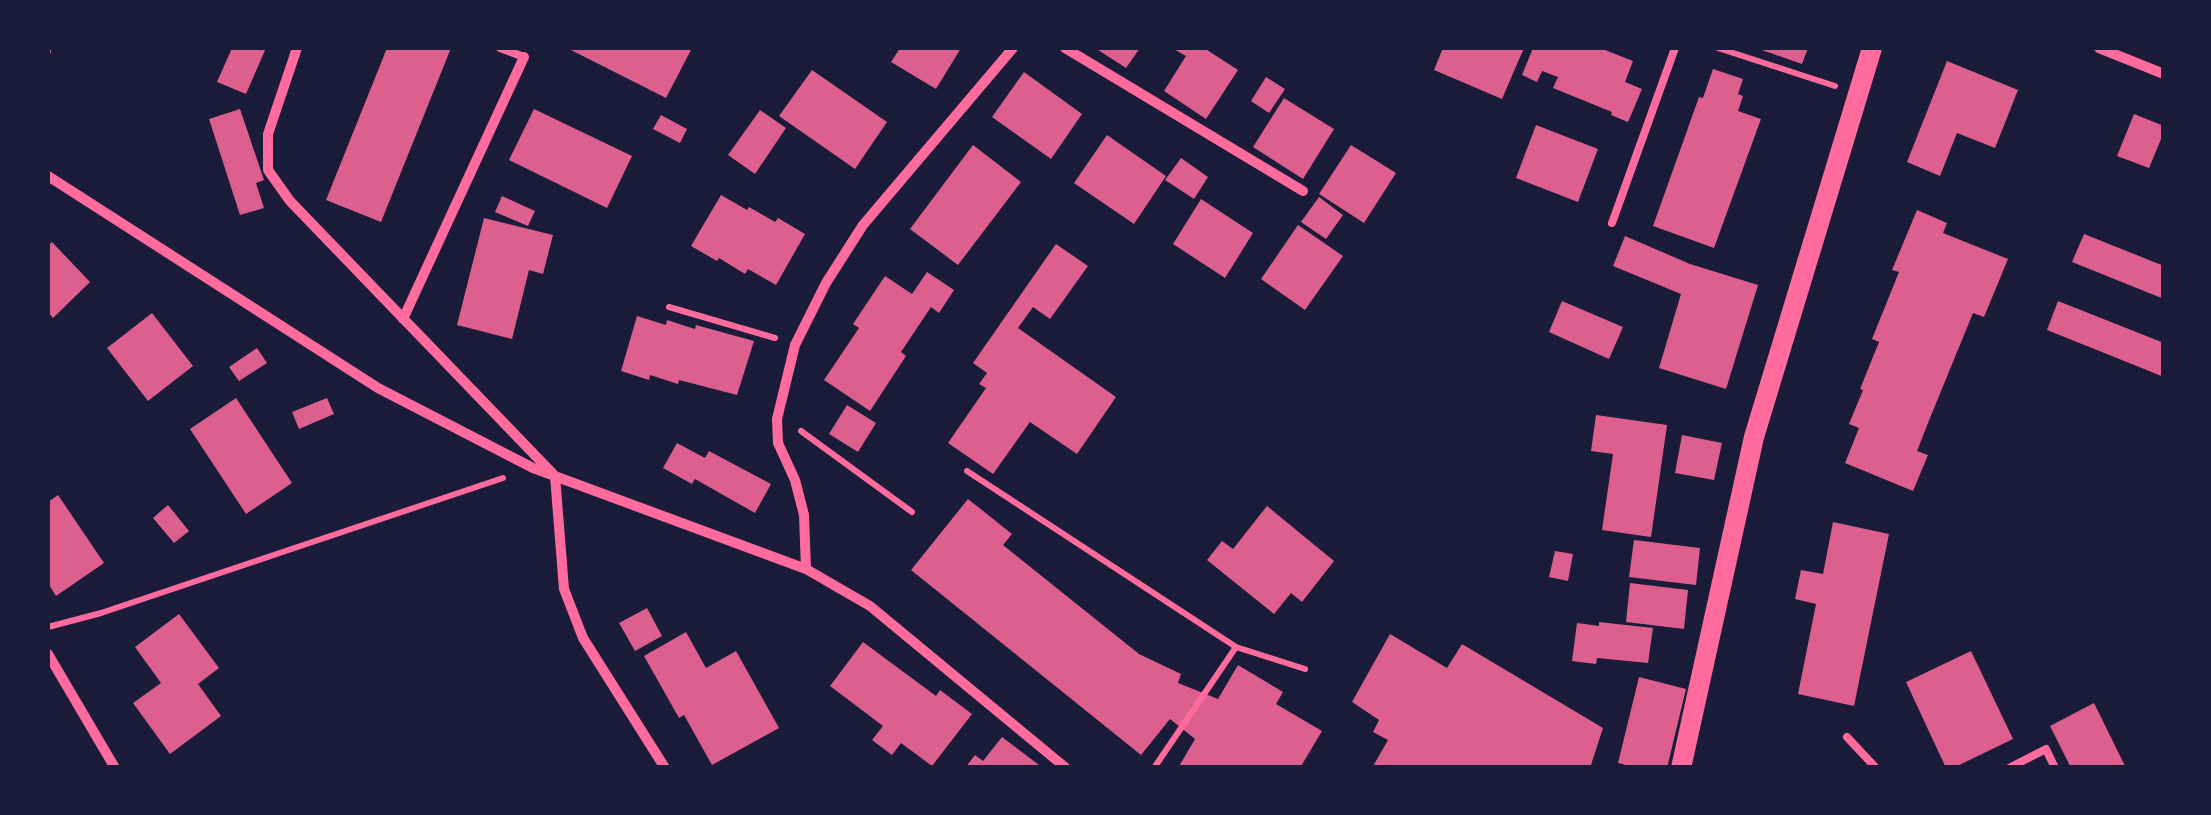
<!DOCTYPE html>
<style>
body{margin:0}
#map{position:relative;width:2211px;height:815px;overflow:hidden;background:#1b1b3a;font-family:"Asap Condensed",sans-serif}
canvas{display:block}
.frame{position:absolute;inset:0;border:50px solid #1b1b3a;pointer-events:none}
</style>
<div id="map">
<canvas width="2211" height="815"></canvas>
<div class="frame"></div>
</div>
<script>
const g = document.querySelector('canvas').getContext('2d');
g.lineJoin = 'round';
function fillPath(path, color) {
  g.fillStyle = color;
  g.fill(path, 'evenodd');
}
function poly(rows) {
  const path = new Path2D();
  for (const r of rows) {
    path.moveTo(r[0], r[1]);
    for (let i = 2; i < r.length; i += 2) path.lineTo(r[i], r[i + 1]);
  }
  return path;
}
function stroke(path, color, width, dash) {
  g.strokeStyle = color;
  g.lineWidth = width;
  g.lineCap = dash ? 'butt' : 'round';
  g.setLineDash(dash || []);
  g.stroke(path);
}
fillPath(poly([
 [232,48,266,48,246,94,217,82],
 [387,48,451,48,381,222,326,200],
 [567,48,692,48,666,98],
 [900,48,961,48,936,89,891,62],
 [1095,48,1140,48,1126,68],
 [1172,48,1204,48,1238,70,1206,119,1164,91,1186,56],
 [1443,48,1524,48,1502,99,1434,70],
 [1533,48,1600,48,1633,61,1625,82,1642,89,1628,122,1611,115,1612,112,1553,88,1558,77,1542,71,1537,82,1522,75],
 [1756,48,1808,48,1802,64],
 [1947,61,2018,90,1995,148,1957,133,1940,176,1907,162],
 [1713,69,1743,79,1738,94,1743,96,1738,111,1761,119,1714,248,1653,226,1699,97,1703,98],
 [812,70,887,122,855,169,779,116],
 [1024,72,1082,114,1051,159,992,117],
 [1266,77,1285,89,1269,113,1251,101],
 [1284,98,1334,129,1303,179,1253,147],
 [240,109,264,180,256,183,264,208,240,215,209,119],
 [534,109,632,156,607,208,509,160],
 [760,110,786,128,755,174,728,155],
 [2134,114,2164,126,2164,132,2149,168,2117,156],
 [661,115,687,129,680,143,653,129],
 [1536,125,1598,149,1578,202,1516,178],
 [1107,135,1166,176,1134,224,1074,183],
 [973,145,1021,182,958,265,910,229],
 [1351,145,1396,173,1364,223,1319,194],
 [1181,158,1208,177,1194,199,1165,180],
 [721,195,747,210,749,207,775,222,778,218,805,234,776,285,748,269,745,274,719,258,717,261,691,246],
 [502,196,535,211,528,226,495,212],
 [1319,197,1343,215,1326,239,1301,222],
 [1201,199,1253,233,1225,278,1173,244],
 [1917,210,1947,223,1943,233,2008,259,1984,317,1973,313,1930,418,1917,451,1928,455,1913,491,1845,463,1859,428,1849,424,1863,390,1860,389,1879,342,1872,339,1899,272,1892,270],
 [484,218,553,235,543,274,529,270,512,339,457,325],
 [1298,225,1343,256,1305,310,1261,279],
 [2084,234,2164,266,2164,299,2072,262],
 [1625,236,1690,264,1758,285,1726,389,1659,368,1681,294,1613,266],
 [52,242,90,282,53,318,48,312,48,246],
 [1056,244,1088,266,1050,319,1033,307,1018,328,1116,397,1077,454,1030,422,993,474,948,443,986,388,979,384,987,373,973,363],
 [927,272,954,290,939,313,931,307,901,352,906,356,870,411,824,380,859,328,853,324,885,276,912,294],
 [1562,301,1623,327,1609,359,1549,332],
 [2058,301,2164,343,2164,377,2047,330],
 [152,313,193,366,148,401,107,348],
 [637,316,666,325,667,320,695,329,696,325,754,341,737,395,679,380,678,384,650,375,649,380,621,371],
 [257,348,267,363,239,381,229,367],
 [236,398,292,483,246,514,190,429],
 [327,398,334,414,299,429,292,412],
 [847,405,876,423,858,452,829,434],
 [1596,415,1667,425,1651,537,1602,530,1613,454,1591,451],
 [1682,435,1722,443,1714,480,1675,473],
 [677,443,705,458,709,451,771,484,755,513,695,479,692,484,663,468],
 [58,495,104,563,56,596,48,583,48,502],
 [968,499,1012,534,1003,545,1139,654,1181,674,1178,683,1218,699,1238,665,1283,692,1276,704,1322,731,1300,768,1178,768,1195,739,1170,719,1141,755,911,570],
 [168,505,189,531,174,543,153,518],
 [1267,506,1334,561,1302,602,1291,593,1274,614,1207,560,1222,541,1233,549],
 [1833,522,1889,534,1854,706,1798,694,1816,604,1795,599,1801,570,1823,574],
 [1634,540,1700,548,1696,585,1629,577],
 [1555,551,1573,554,1568,581,1549,577],
 [1630,583,1688,590,1684,629,1626,622],
 [647,608,662,636,635,651,619,623],
 [179,614,219,668,198,684,221,716,170,754,133,703,161,683,135,647],
 [1599,622,1653,628,1648,663,1597,658,1596,664,1572,661,1577,623,1599,626],
 [686,632,706,668,736,651,779,728,712,765,684,715,679,718,644,656],
 [1390,634,1447,668,1462,644,1603,728,1590,768,1372,768,1388,740,1373,732,1379,720,1352,702],
 [863,642,936,696,940,690,972,714,932,766,901,743,892,755,872,740,883,726,830,686],
 [1971,651,2013,739,1953,768,1946,768,1906,682],
 [1639,677,1686,689,1667,768,1637,768,1618,763],
 [2094,703,2126,768,2071,768,2050,726],
 [1002,737,1039,765,1037,768,965,768,975,755,983,761]
]), '#dd5f8e');
stroke(poly([
 [1718,48,1835,86],
 [48,51,48,48],
 [669,307,775,338],
 [801,431,912,512],
 [967,471,1236,647,1305,669],
 [48,627,101,613,503,478],
 [1154,768,1236,647]
]), '#ff6b9d', 6);
stroke(poly([
 [500,48,524,57],
 [1612,223,1675,48],
 [1847,737,1876,768],
 [2009,768,2046,749,2055,768]
]), '#ff6b9d', 8);
stroke(poly([
 [297,48,268,134,268,170,290,201,555,476,564,589,583,638,665,768],
 [1065,48,1303,191],
 [2099,48,2164,74],
 [48,176,378,388,533,468,806,569,870,606,1066,768],
 [403,319,524,57],
 [806,569,804,515,795,480,778,443,777,419,795,345,826,283,863,225,1013,48],
 [48,654,115,768]
]), '#ff6b9d', 10);
stroke(poly([
 [1681,768,1754,437,1872,48]
]), '#ff6b9d', 20);
</script>
